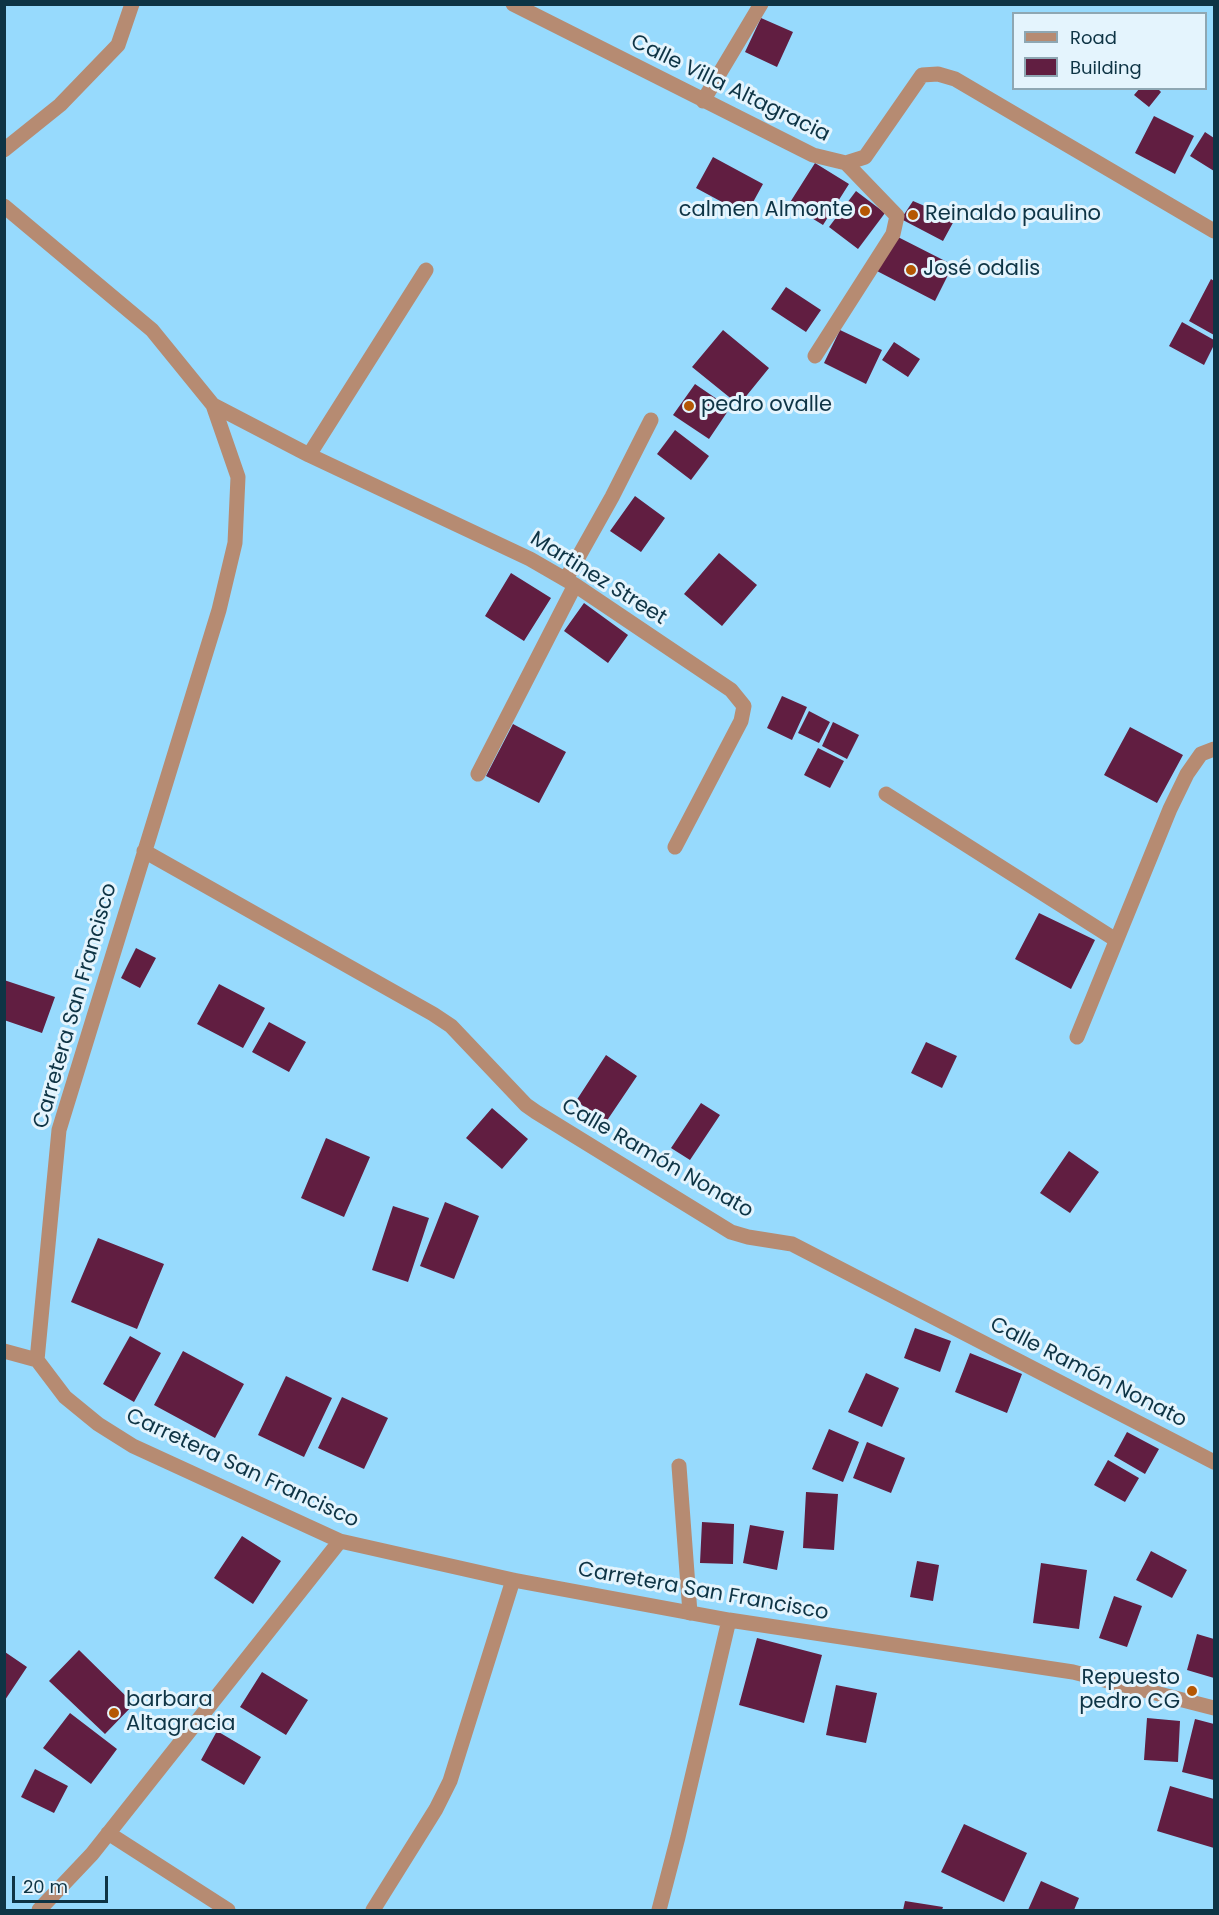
<!DOCTYPE html>
<meta charset="utf-8">
<style>
body{margin:0}
#map{position:relative;width:1219px;height:1915px;overflow:hidden;background:#97dafd;font-family:Poppins,sans-serif}
canvas{display:block}
.frame{position:absolute;inset:0;border:6px solid #0e3445;pointer-events:none}
.legend{position:absolute;left:1012px;top:12px;width:195px;height:78px;box-sizing:border-box;background:#e4f4fd;border:2px solid #8ea7b3;margin:0;padding:8px 10px;list-style:none;font-size:18px;color:#0e3445}
.legend li{display:flex;align-items:center;gap:12px;height:30px}
.legend b{width:30px;border:2px solid #8ea7b3}
.scale{position:absolute;left:12px;top:1876px;width:96px;height:27px;box-sizing:border-box;border:3px solid #0e3445;border-top:0;padding-left:8px;font-size:18px;line-height:21px;white-space:nowrap;color:#0e3445;-webkit-text-stroke:4px #e4f4fd;paint-order:stroke}
</style>
<div id="map">
<canvas width="1219" height="1915"></canvas>
<div class="frame"></div>
<ul class="legend">
<li><b style="height:8px;background:#b68b72"></b>Road</li>
<li><b style="height:16px;background:#611e41"></b>Building</li>
</ul>
<div class="scale">20 m</div>
</div>
<script>
const g = document.querySelector('canvas').getContext('2d');
g.lineJoin = 'round';
function fillPath(path, color) {
  g.fillStyle = color;
  g.fill(path, 'evenodd');
}
function poly(rows) {
  const path = new Path2D();
  for (const r of rows) {
    path.moveTo(r[0], r[1]);
    for (let i = 2; i < r.length; i += 2) path.lineTo(r[i], r[i + 1]);
  }
  return path;
}
function stroke(path, color, width, dash) {
  g.strokeStyle = color;
  g.lineWidth = width;
  g.lineCap = dash ? 'butt' : 'round';
  g.setLineDash(dash || []);
  g.stroke(path);
}
function drawText(font, color, halo, rows, align = 'center') {
  g.font = font + ' Poppins,sans-serif';
  g.lineWidth = 6;
  g.setLineDash([]);
  g.textBaseline = 'middle';
  g.strokeStyle = halo;
  g.fillStyle = color;
  for (const [text, x, y, turn = 0] of rows) {
    g.save();
    g.translate(x, y);
    g.rotate((+turn || 0) * Math.PI / 180);
    g.textAlign = isNaN(turn) ? turn : align;
    if (halo) g.strokeText(text, 0, 0);
    g.fillText(text, 0, 0);
    g.restore();
  }
}
fillPath(poly([
 [761,18,793,32,777,67,745,52],
 [1140,88,1157,88,1161,92,1149,107,1134,95],
 [1154,116,1194,136,1175,174,1135,153],
 [1205,132,1214,138,1214,171,1190,156],
 [713,157,763,184,746,215,696,188],
 [815,163,849,184,823,225,789,204],
 [856,191,885,213,858,249,829,227],
 [913,201,955,219,943,241,901,219],
 [894,235,953,265,935,301,875,270],
 [1211,279,1214,281,1214,335,1189,321],
 [786,287,821,310,806,332,771,309],
 [1182,322,1214,340,1214,345,1204,365,1169,346],
 [723,330,769,368,739,405,692,367],
 [840,330,882,350,866,384,824,363],
 [894,342,920,359,908,377,882,360],
 [695,384,730,408,709,439,673,415],
 [675,430,709,456,691,480,657,454],
 [635,496,665,518,641,552,610,531],
 [719,553,757,585,722,626,684,594],
 [511,573,551,598,524,641,485,616],
 [584,603,628,635,608,663,564,631],
 [782,696,807,707,792,740,767,728],
 [809,711,830,722,819,743,798,733],
 [833,722,859,735,847,759,822,746],
 [513,724,566,752,539,803,486,776],
 [1130,727,1183,755,1157,803,1104,775],
 [818,748,844,761,830,788,804,775],
 [1039,913,1095,940,1071,989,1015,959],
 [136,948,156,958,140,988,121,978],
 [4,980,55,997,42,1033,4,1020],
 [219,984,265,1008,243,1048,197,1024],
 [269,1022,306,1042,289,1072,252,1052],
 [926,1042,957,1056,942,1088,911,1073],
 [606,1055,637,1076,606,1122,576,1101],
 [701,1103,720,1115,690,1160,671,1148],
 [492,1108,528,1139,502,1169,466,1138],
 [326,1138,370,1157,344,1217,301,1198],
 [1069,1151,1099,1172,1070,1213,1040,1193],
 [445,1202,479,1216,454,1279,420,1266],
 [393,1206,429,1218,408,1282,372,1270],
 [98,1238,164,1264,137,1329,71,1302],
 [915,1328,951,1341,940,1372,904,1358],
 [130,1336,161,1353,134,1402,103,1384],
 [183,1351,244,1384,215,1438,154,1405],
 [970,1353,1022,1374,1007,1413,955,1392],
 [866,1373,899,1388,882,1427,848,1412],
 [286,1376,332,1398,304,1457,258,1435],
 [342,1397,388,1418,364,1469,318,1448],
 [829,1429,859,1442,843,1482,812,1469],
 [1127,1432,1159,1449,1145,1474,1114,1456],
 [867,1442,905,1458,891,1493,853,1478],
 [1108,1460,1139,1478,1125,1502,1094,1485],
 [806,1492,838,1494,834,1550,803,1548],
 [702,1522,734,1524,733,1564,700,1563],
 [750,1525,784,1531,777,1570,743,1563],
 [242,1536,281,1561,253,1604,214,1578],
 [1151,1551,1187,1570,1172,1598,1136,1580],
 [917,1561,939,1565,933,1601,910,1597],
 [1041,1563,1087,1570,1079,1629,1033,1623],
 [1114,1596,1142,1606,1127,1647,1099,1638],
 [1197,1634,1214,1639,1214,1678,1187,1670],
 [757,1638,822,1655,804,1723,739,1705],
 [79,1650,134,1704,105,1734,49,1681],
 [5,1652,27,1667,5,1700],
 [262,1672,308,1700,286,1735,240,1707],
 [836,1685,877,1693,866,1743,826,1735],
 [70,1713,117,1749,91,1784,43,1748],
 [1147,1718,1180,1721,1178,1762,1144,1760],
 [1195,1719,1214,1724,1214,1780,1182,1772],
 [217,1731,261,1757,244,1785,201,1760],
 [35,1769,68,1786,54,1813,21,1797],
 [1170,1786,1214,1799,1214,1848,1157,1831],
 [964,1824,1027,1853,1004,1902,941,1872],
 [1041,1881,1079,1898,1074,1910,1028,1910],
 [905,1901,943,1907,942,1910,903,1910]
]), '#611e41');
stroke(poly([
 [679,1466,690,1613]
]), '#b68b72', 15);
stroke(poly([
 [513,4,813,155,846,163,865,157,922,75,938,74,955,79,1214,231],
 [703,101,761,4],
 [4,150,60,105,118,45,132,4],
 [4,206,152,330,213,405,238,477,235,543,219,610,59,1130,37,1360,65,1397,98,1424,133,1446,340,1541,513,1580,729,1620,1073,1672,1214,1708],
 [815,356,893,234,897,216,846,163],
 [213,405,309,455,530,559,575,585,731,690,744,706,741,721,675,847],
 [309,455,426,270],
 [566,579,612,497,651,420],
 [478,774,575,585],
 [886,794,1116,940],
 [144,851,433,1014,451,1026,526,1105,536,1112,731,1232,748,1237,792,1244,1214,1462],
 [1077,1037,1170,809,1187,774,1201,754,1214,749],
 [4,1351,37,1360],
 [108,1833,228,1910],
 [39,1910,92,1854,340,1541],
 [373,1910,436,1809,450,1781,513,1580],
 [659,1910,678,1837,729,1620]
]), '#b68b72', 15);
for (const [x, y, r, color] of [
 [865,211,6,"#b55703"],
 [913,215,6,"#b55703"],
 [911,270,6,"#b55703"],
 [689,406,6,"#b55703"],
 [1192,1691,6,"#b55703"],
 [114,1713,6,"#b55703"]
]) {
  const dot = new Path2D();
  dot.arc(x, y, r, 0, 2 * Math.PI);
  g.fillStyle = color;
  g.fill(dot);
  stroke(dot, '#e4f4fd', 2);
}
drawText('21px', '#0e3445', '#e4f4fd', [
 ["Calle Villa Altagracia",730,89,26],
 ["Martinez Street",598,579,32],
 ["Carretera San Francisco",76,1006,-74],
 ["Calle Ramón Nonato",657,1159,30],
 ["Calle Ramón Nonato",1088,1373,27],
 ["Carretera San Francisco",242,1469,25],
 ["Carretera San Francisco",703,1592,10]
]);
drawText('21px', '#0e3445', '#e4f4fd', [
 ["calmen Almonte",853,211,"right"],
 ["Reinaldo paulino",925,215],
 ["José odalis",923,270],
 ["pedro ovalle",701,406],
 ["Repuesto",1180,1679,"right"],
 ["pedro CG",1180,1703,"right"],
 ["barbara",126,1701],
 ["Altagracia",126,1725]
], 'left');
</script>
